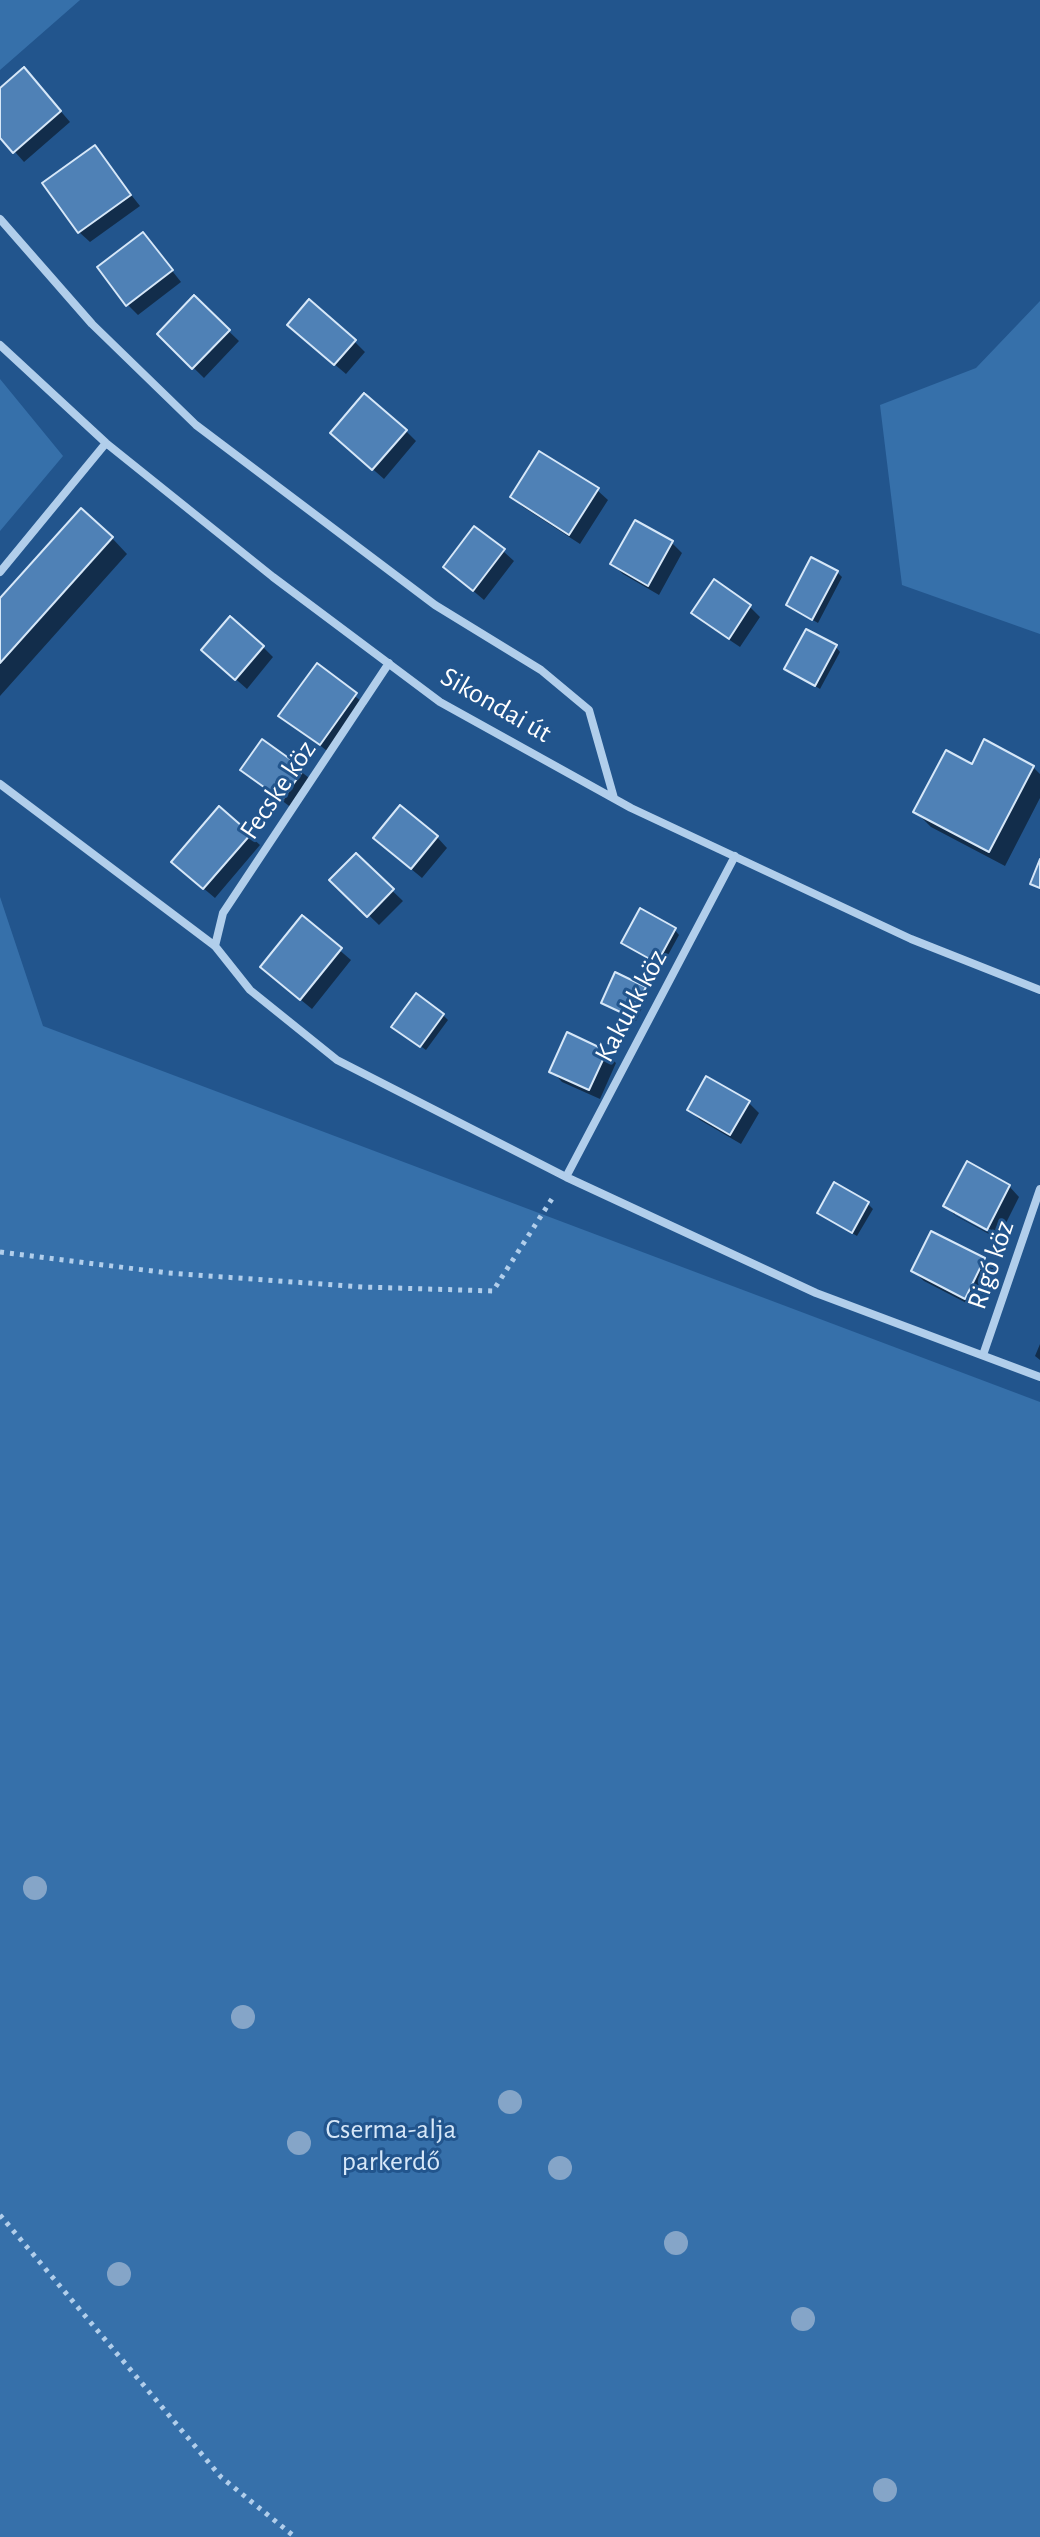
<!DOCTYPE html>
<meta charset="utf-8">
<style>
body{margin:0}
canvas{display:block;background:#22558d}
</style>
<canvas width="1040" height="2537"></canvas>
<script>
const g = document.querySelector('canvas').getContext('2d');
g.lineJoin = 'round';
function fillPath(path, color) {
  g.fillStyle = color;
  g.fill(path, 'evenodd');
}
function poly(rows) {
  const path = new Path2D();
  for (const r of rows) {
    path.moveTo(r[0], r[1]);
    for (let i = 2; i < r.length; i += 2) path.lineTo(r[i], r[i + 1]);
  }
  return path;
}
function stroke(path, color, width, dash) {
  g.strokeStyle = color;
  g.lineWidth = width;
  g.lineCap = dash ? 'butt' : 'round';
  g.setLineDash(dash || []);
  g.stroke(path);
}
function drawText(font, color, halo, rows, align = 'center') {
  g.font = font + ' "Alegreya Sans",sans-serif';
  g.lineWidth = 6;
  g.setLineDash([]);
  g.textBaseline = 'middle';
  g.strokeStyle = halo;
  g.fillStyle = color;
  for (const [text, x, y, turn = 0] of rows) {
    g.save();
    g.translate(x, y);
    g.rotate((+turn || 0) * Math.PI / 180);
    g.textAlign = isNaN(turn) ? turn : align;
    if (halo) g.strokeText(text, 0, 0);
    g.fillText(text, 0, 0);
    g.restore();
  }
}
fillPath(poly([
 [0,0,80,0,0,70],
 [1040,301,1040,634,902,585,880,405,976,368],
 [0,379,63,456,0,531],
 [0,897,43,1026,1040,1402,1040,2537,0,2537]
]), '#3670aa');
fillPath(poly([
 [34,80,70,122,24,162,0,135,0,90],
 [94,148,140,206,90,242,79,232],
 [143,234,181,282,138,315,128,305],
 [194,298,239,341,204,378,159,334],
 [300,335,354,341,365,352,346,374],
 [406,431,416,441,384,479,343,443],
 [597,490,608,500,580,544,523,507,512,497],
 [112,538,127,554,0,696,0,601],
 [672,543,682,553,659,595,623,574,612,564],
 [503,551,514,561,484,600,445,567],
 [837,572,842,577,818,623,788,605],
 [714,582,750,607,760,617,740,647,704,623,693,612],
 [263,647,273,657,247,689,214,660],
 [836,647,840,652,820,689,787,669],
 [317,666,366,705,331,754,281,715],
 [263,742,313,781,293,809,242,770],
 [973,767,1033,767,1040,774,1040,798,1005,866,931,827,916,812],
 [249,835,260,845,215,898,184,872],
 [437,837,447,848,422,878,386,848],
 [356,856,403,901,379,925,332,880],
 [302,918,351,960,312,1009,273,977],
 [675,930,679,935,662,966,623,942],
 [645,989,649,993,636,1021,603,1002],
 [443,1015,448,1020,426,1050,399,1031],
 [605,1052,616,1063,600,1099,562,1082,552,1071],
 [749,1103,759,1113,741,1144,700,1120,689,1109],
 [1009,1186,1019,1197,998,1239,956,1216,946,1206],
 [955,1210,997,1233,995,1236,955,1215],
 [868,1204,873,1209,857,1236,825,1217],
 [932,1233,984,1260,995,1270,976,1308,924,1281,913,1271],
 [1040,1344,1040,1360,1035,1356]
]), '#0007');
const building = poly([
 [24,67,61,111,13,153,0,138,0,88,24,67],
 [95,145,131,195,78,233,42,183,95,145],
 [143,232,173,270,126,306,97,267,143,232],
 [194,295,230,330,192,369,157,334,194,295],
 [309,299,356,340,334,365,287,325,309,299],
 [364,393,407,430,372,470,330,433,364,393],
 [539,451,599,488,569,535,510,497,539,451],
 [81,508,113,537,0,663,0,598,81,508],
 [635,520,673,541,648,586,610,564,635,520],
 [474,526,505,549,473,591,443,567,474,526],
 [811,557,838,571,812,620,786,605,811,557],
 [714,579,751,605,729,639,691,613,714,579],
 [230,616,264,646,235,680,201,650,230,616],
 [806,629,837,645,815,686,784,669,806,629],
 [317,663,357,693,320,745,278,716,317,663],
 [262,739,304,769,282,800,240,770,262,739],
 [984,739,1034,766,989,852,913,812,946,750,972,764,984,739],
 [400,805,438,836,411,869,373,838,400,805],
 [219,806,251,834,203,889,171,862,219,806],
 [356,853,394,889,367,917,329,880,356,853],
 [1040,859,1040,888,1030,884,1040,859],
 [640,908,676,928,657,963,621,943,640,908],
 [302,915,342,948,300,1000,260,967,302,915],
 [615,972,646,987,631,1017,601,1003,615,972],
 [416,993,444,1014,420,1047,391,1027,416,993],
 [567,1032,607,1051,589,1090,549,1072,567,1032],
 [706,1076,750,1101,730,1135,687,1110,706,1076],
 [967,1161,1010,1185,987,1230,943,1206,967,1161],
 [834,1182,869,1202,852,1233,817,1213,834,1182],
 [931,1231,985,1258,965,1299,911,1271,931,1231]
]);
fillPath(building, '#4f81b6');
stroke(building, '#d6e7f8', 2);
stroke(poly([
 [0,1252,168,1273,363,1287,493,1291,555,1194],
 [0,2215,221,2477,295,2537]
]), '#b1ceeb', 5, [4, 6]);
stroke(poly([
 [0,219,92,324,196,425,435,605,541,670,589,710,614,798],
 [0,345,106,443,273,577,440,702,631,808,911,939,1040,990],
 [0,572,106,443],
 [0,784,215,946,250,990,337,1060,566,1177,816,1293,1040,1377],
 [215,946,223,913,389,663],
 [566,1177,735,856],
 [983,1355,1040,1189]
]), '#b1ceeb', 8);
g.fillStyle = '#85a5c8';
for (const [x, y] of [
 [35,1888],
 [243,2017],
 [510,2102],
 [299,2143],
 [560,2168],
 [676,2243],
 [119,2274],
 [803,2319],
 [885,2490]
]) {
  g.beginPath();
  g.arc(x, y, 12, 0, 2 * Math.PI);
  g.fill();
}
drawText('28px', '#fff', '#22558d', [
 ["Sikondai út",496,705,30],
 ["Fecske köz",278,790,-56],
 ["Kakukk köz",631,1006,-62],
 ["Rigó köz",991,1265,-71]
]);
drawText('28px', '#d6e7f8', '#22558d', [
 ["Cserma-alja",391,2130],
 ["parkerdő",391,2162]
]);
</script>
